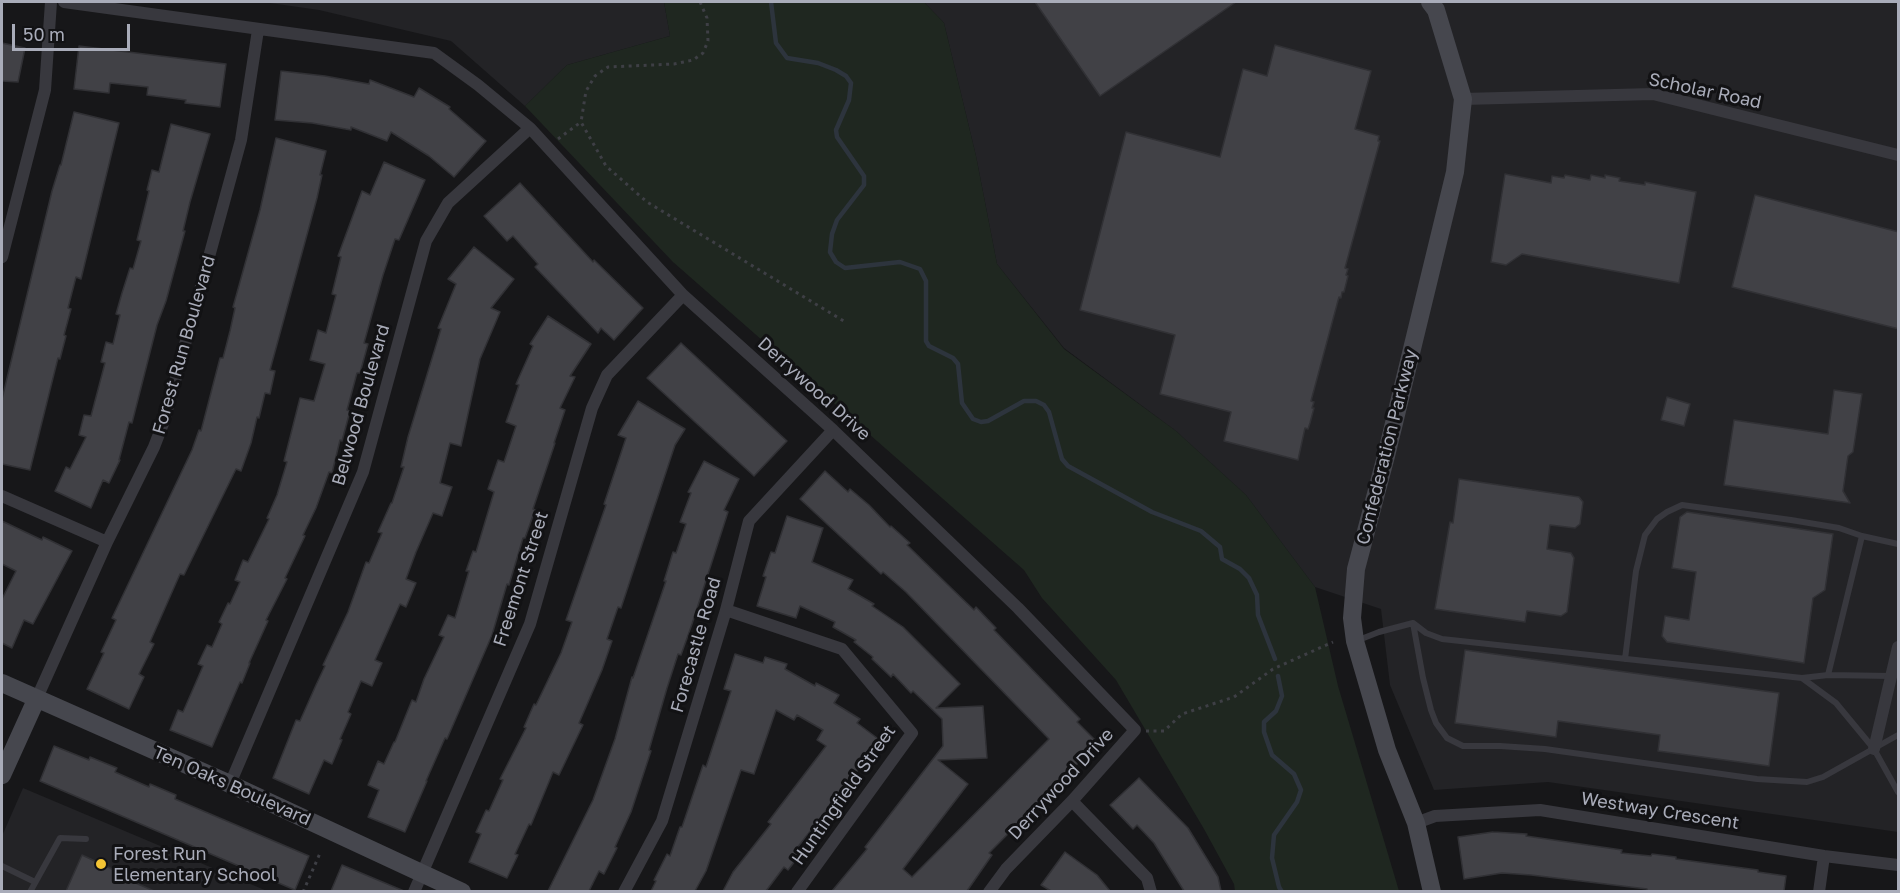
<!DOCTYPE html>
<style>
body{margin:0}
#map{position:relative;width:1900px;height:893px;overflow:hidden;background:#171719;font-family:"Golos Text",sans-serif}
canvas{display:block}
.frame{position:absolute;inset:0;border:3px solid #a9acb9;pointer-events:none}
.scale{position:absolute;left:12px;top:24px;width:118px;height:27px;box-sizing:border-box;border:3px solid #a9acb9;border-top:0;padding-left:8px;font-size:18px;line-height:21px;white-space:nowrap;color:#a9acb9;-webkit-text-stroke:4px #121214;paint-order:stroke}
</style>
<div id="map">
<canvas width="1900" height="893"></canvas>
<div class="frame"></div>
<div class="scale">50 m</div>
</div>
<script>
const g = document.querySelector('canvas').getContext('2d');
g.lineJoin = 'round';
function fillPath(path, color) {
  g.fillStyle = color;
  g.fill(path, 'evenodd');
}
function poly(rows) {
  const path = new Path2D();
  for (const r of rows) {
    path.moveTo(r[0], r[1]);
    for (let i = 2; i < r.length; i += 2) path.lineTo(r[i], r[i + 1]);
  }
  return path;
}
function stroke(path, color, width, dash) {
  g.strokeStyle = color;
  g.lineWidth = width;
  g.lineCap = dash ? 'butt' : 'round';
  g.setLineDash(dash || []);
  g.stroke(path);
}
function drawText(font, color, halo, rows, align = 'center') {
  g.font = font + ' "Golos Text",sans-serif';
  g.lineWidth = 6;
  g.setLineDash([]);
  g.textBaseline = 'middle';
  g.strokeStyle = halo;
  g.fillStyle = color;
  for (const [text, x, y, turn = 0] of rows) {
    g.save();
    g.translate(x, y);
    g.rotate((+turn || 0) * Math.PI / 180);
    g.textAlign = isNaN(turn) ? turn : align;
    if (halo) g.strokeText(text, 0, 0);
    g.fillText(text, 0, 0);
    g.restore();
  }
}
fillPath(poly([
 [263,2,664,2,670,36,567,65,525,106,451,41,319,10],
 [924,2,1898,2,1898,832,1548,782,1434,790,1390,685,1381,609,1315,587,1246,495,1176,431,1064,348,997,264,976,156,944,23],
 [23,788,267,891,2,892,2,836]
]), '#232326');
fillPath(poly([
 [664,2,924,2,944,23,976,156,997,264,1064,349,1176,431,1246,495,1315,587,1338,686,1399,891,1235,891,1234,884,1204,829,1116,680,1042,598,1024,570,673,262,525,106,567,65,670,36]
]), '#1f2720');
stroke(poly([
 [771,2,776,43,787,58,818,63,836,70,846,76,851,83,849,100,836,130,837,137,864,176,864,185,837,220,832,234,830,252,836,262,845,268,900,262,920,269,926,281,926,341,929,346,953,358,958,364,962,403,973,419,981,422,988,421,1024,401,1036,401,1044,405,1049,412,1062,459,1068,466,1152,512,1201,531,1220,547,1222,559,1240,569,1249,578,1257,595,1258,615,1275,659],
 [1278,676,1282,696,1276,711,1264,722,1264,732,1272,755,1294,774,1301,790,1297,802,1274,835,1272,858,1279,887,1282,892]
]), '#2d343d', 4.5);
const building = poly([
 [1035,2,1236,2,1100,96,1035,2],
 [2,43,25,48,18,82,2,81,2,43],
 [1275,45,1371,71,1355,129,1379,136,1378,141,1380,141,1345,268,1348,269,1346,275,1348,276,1344,292,1342,292,1341,298,1339,297,1311,401,1314,402,1312,408,1314,408,1310,423,1308,429,1305,428,1298,460,1224,441,1231,412,1160,394,1175,335,1080,310,1126,132,1220,157,1243,69,1267,76,1275,45],
 [79,46,226,64,220,107,185,103,186,100,147,95,148,87,110,83,109,93,74,89,79,46],
 [281,71,325,76,369,84,370,80,414,97,419,88,450,107,449,109,486,141,454,177,429,156,391,132,387,141,351,127,351,130,312,123,275,120,281,71],
 [74,112,119,123,81,279,76,277,68,308,71,309,64,335,66,336,60,359,58,358,30,470,2,464,2,399,52,191,60,165,61,165,74,112],
 [171,124,210,134,190,202,183,231,185,231,166,301,157,325,132,423,129,422,119,460,120,460,109,483,103,480,91,508,55,491,66,467,70,469,86,437,79,435,84,415,91,416,105,363,101,362,106,342,113,344,120,315,116,314,122,293,130,268,133,269,141,241,137,240,149,191,147,190,152,170,159,172,171,124],
 [276,138,326,151,320,175,322,175,317,198,270,370,275,371,270,394,265,393,259,418,257,417,251,443,241,471,236,469,184,575,180,574,150,642,154,644,139,674,144,677,129,709,87,689,104,653,101,652,116,620,112,618,192,450,199,430,201,431,220,358,223,358,230,331,235,308,233,307,260,210,276,138],
 [384,162,425,180,399,240,395,239,383,275,364,343,368,344,360,373,357,373,347,410,350,411,342,441,340,440,332,473,329,472,316,508,303,535,305,536,285,578,287,579,266,620,268,621,249,663,250,663,242,683,240,682,212,747,170,730,178,710,183,712,203,666,198,664,207,645,212,647,222,624,219,622,228,603,230,604,240,582,235,580,243,560,248,562,269,519,267,518,277,495,287,462,284,461,300,398,314,401,325,364,310,360,318,330,326,333,336,295,332,294,341,257,338,256,362,191,370,195,384,162],
 [1505,174,1551,183,1552,176,1564,178,1565,175,1590,180,1591,175,1605,178,1605,175,1620,178,1619,181,1645,185,1645,182,1696,192,1679,283,1522,254,1506,265,1491,262,1505,174],
 [520,183,593,262,594,260,643,308,614,340,601,328,598,333,535,267,538,264,513,236,507,241,484,216,520,183],
 [1755,195,1899,232,1899,329,1732,287,1755,195],
 [474,247,514,279,491,308,500,312,480,359,461,446,450,443,440,483,452,487,442,516,433,513,416,552,406,579,416,583,406,607,400,604,375,660,382,663,372,686,361,681,348,712,351,714,340,739,342,740,332,764,324,760,309,794,273,778,296,720,300,721,316,685,325,666,323,665,348,612,366,562,369,563,382,533,378,532,391,503,392,503,404,467,401,467,408,437,441,329,438,328,456,284,448,279,474,247],
 [548,316,591,344,570,376,575,377,560,408,565,410,554,443,555,443,533,509,535,510,525,538,523,538,509,585,507,584,492,635,447,739,445,738,426,781,427,781,405,832,368,817,379,790,368,785,378,761,384,764,394,742,395,742,412,700,416,702,424,679,444,637,439,635,448,615,455,618,469,571,466,571,473,551,476,552,494,492,488,489,498,460,504,462,516,426,506,422,519,385,516,384,533,346,530,344,548,316],
 [681,343,787,441,754,476,647,378,681,343],
 [1834,390,1862,394,1853,452,1848,456,1843,491,1850,503,1724,485,1734,420,1828,434,1834,390],
 [1667,397,1690,404,1684,426,1661,420,1667,397],
 [638,401,685,429,675,445,621,608,618,607,607,639,612,641,602,670,579,723,583,725,559,775,553,772,531,825,529,824,515,854,518,855,507,878,469,862,481,834,476,832,486,810,489,811,503,780,500,779,526,728,524,727,534,704,536,705,561,653,572,622,566,620,606,505,604,504,626,438,618,435,638,401],
 [704,461,739,479,724,510,728,512,692,624,681,655,678,654,667,688,649,750,651,751,631,812,615,847,617,848,604,874,599,871,589,891,548,891,593,800,615,739,632,677,633,678,666,581,664,581,673,552,676,553,686,524,680,522,691,493,688,492,704,461],
 [825,471,848,492,850,489,869,505,890,527,891,526,910,543,907,545,947,584,974,610,976,607,996,628,994,630,1080,719,1077,722,1098,743,989,853,992,855,967,891,832,891,867,849,865,847,943,746,942,719,913,691,911,693,893,674,891,677,872,659,873,657,854,642,856,640,833,627,835,622,800,606,796,618,757,606,766,577,763,576,771,552,775,553,787,516,823,528,812,562,853,580,848,589,874,604,872,606,903,627,960,684,936,708,983,706,987,758,938,760,968,784,903,869,912,877,1049,739,906,592,883,572,881,574,800,499,825,471],
 [1459,479,1579,497,1583,502,1580,524,1575,528,1550,525,1547,549,1571,553,1574,558,1567,612,1561,616,1527,611,1525,622,1435,609,1450,522,1453,523,1459,479],
 [1687,512,1833,534,1825,590,1813,598,1804,663,1667,642,1662,636,1665,616,1689,620,1696,572,1672,568,1680,517,1687,512],
 [2,521,42,540,43,537,72,551,33,624,24,620,12,648,2,643,2,599,16,571,2,564,2,521],
 [1465,650,1779,693,1769,766,1658,751,1660,735,1558,721,1556,737,1455,723,1465,650],
 [735,654,763,663,765,657,787,664,785,669,815,686,816,683,839,695,834,703,860,719,857,723,881,741,797,848,802,852,788,870,784,867,766,891,723,891,733,872,771,824,768,822,826,746,817,740,823,730,797,715,794,720,776,710,754,774,741,770,706,871,695,891,651,891,656,881,654,880,667,854,670,856,680,827,682,827,703,765,706,767,731,691,724,689,735,654],
 [54,746,89,760,90,757,117,768,115,772,149,787,150,784,176,795,175,799,309,856,295,890,40,781,54,746],
 [1139,778,1188,828,1218,877,1221,891,1184,891,1154,843,1137,825,1133,829,1110,805,1139,778],
 [1493,832,1527,834,1526,836,1622,850,1621,853,1651,856,1652,854,1676,857,1676,859,1758,870,1758,872,1786,876,1784,891,1647,891,1647,889,1531,875,1502,873,1464,879,1458,837,1493,832],
 [1065,852,1097,875,1110,891,1051,891,1041,885,1065,852],
 [82,855,123,874,122,877,154,891,66,891,82,855],
 [342,865,404,891,331,891,342,865]
]);
fillPath(building, '#414146');
stroke(building, '#313135', 1.5);
stroke(poly([
 [700,2,707,18,708,41,703,53,693,60,674,64,608,67,595,76,586,91,581,122,606,166,647,202,847,323],
 [558,139,581,122],
 [1146,731,1164,731,1182,714,1234,697,1273,669,1333,642],
 [303,892,321,851]
]), '#3e3f45', 3, [3, 4.5]);
stroke(poly([
 [1413,623,1423,678,1431,710,1436,723,1447,738,1463,746,1500,746,1545,749,1757,779,1807,782,1823,777,1898,735],
 [1356,641,1379,632,1413,623,1426,633,1442,639,1802,678],
 [1625,659,1636,571,1645,535,1657,519,1667,512,1682,505,1791,520,1839,528,1862,536],
 [1828,675,1862,536,1898,544],
 [1891,676,1828,675,1802,678,1836,703,1874,749,1898,792],
 [2,866,35,882],
 [30,892,60,838,86,839]
]), '#38383e', 6);
stroke(poly([
 [64,2,434,53,478,85,530,128,683,295,833,430,1018,608,1135,730,1072,801,1006,869,989,892],
 [1463,99,1653,94,1898,155],
 [2,257,45,90,51,2],
 [2,496,107,542],
 [726,610,842,649,912,733,797,892],
 [36,700,107,542,154,447,164,421,241,140,258,30],
 [1874,749,1898,647],
 [230,784,363,472,426,241,448,203,530,128],
 [1072,801,1147,878,1151,892],
 [1416,823,1435,816,1540,810,1824,856,1898,865],
 [414,892,530,624,592,408,607,375,683,295],
 [624,892,662,821,726,610,749,521,833,430],
 [1819,892,1824,856]
]), '#38383e', 12);
stroke(poly([
 [1430,2,1436,10,1463,99,1455,172,1386,456,1356,569,1352,618,1355,641,1387,750,1416,823,1432,892],
 [2,683,230,784,462,892],
 [2,775,36,700]
]), '#46474e', 18);
for (const [x, y, r, color] of [
 [101,864,6,"#f4c434"]
]) {
  const dot = new Path2D();
  dot.arc(x, y, r, 0, 2 * Math.PI);
  g.fillStyle = color;
  g.fill(dot);
  stroke(dot, '#121214', 2);
}
drawText('18px', '#a9acb9', '#121214', [
 ["Scholar Road",1705,91,12],
 ["Forest Run Boulevard",184,345,-74],
 ["Derrywood Drive",814,389,42],
 ["Belwood Boulevard",361,405,-74],
 ["Confederation Parkway",1387,447,-76],
 ["Freemont Street",521,579,-72],
 ["Forecastle Road",696,645,-74],
 ["Derrywood Drive",1061,784,-47],
 ["Ten Oaks Boulevard",232,786,24],
 ["Huntingfield Street",844,795,-55],
 ["Westway Crescent",1660,811,9]
]);
drawText('18px', '#a9acb9', '#121214', [
 ["Forest Run",113,854],
 ["Elementary School",113,875]
], 'left');
</script>
